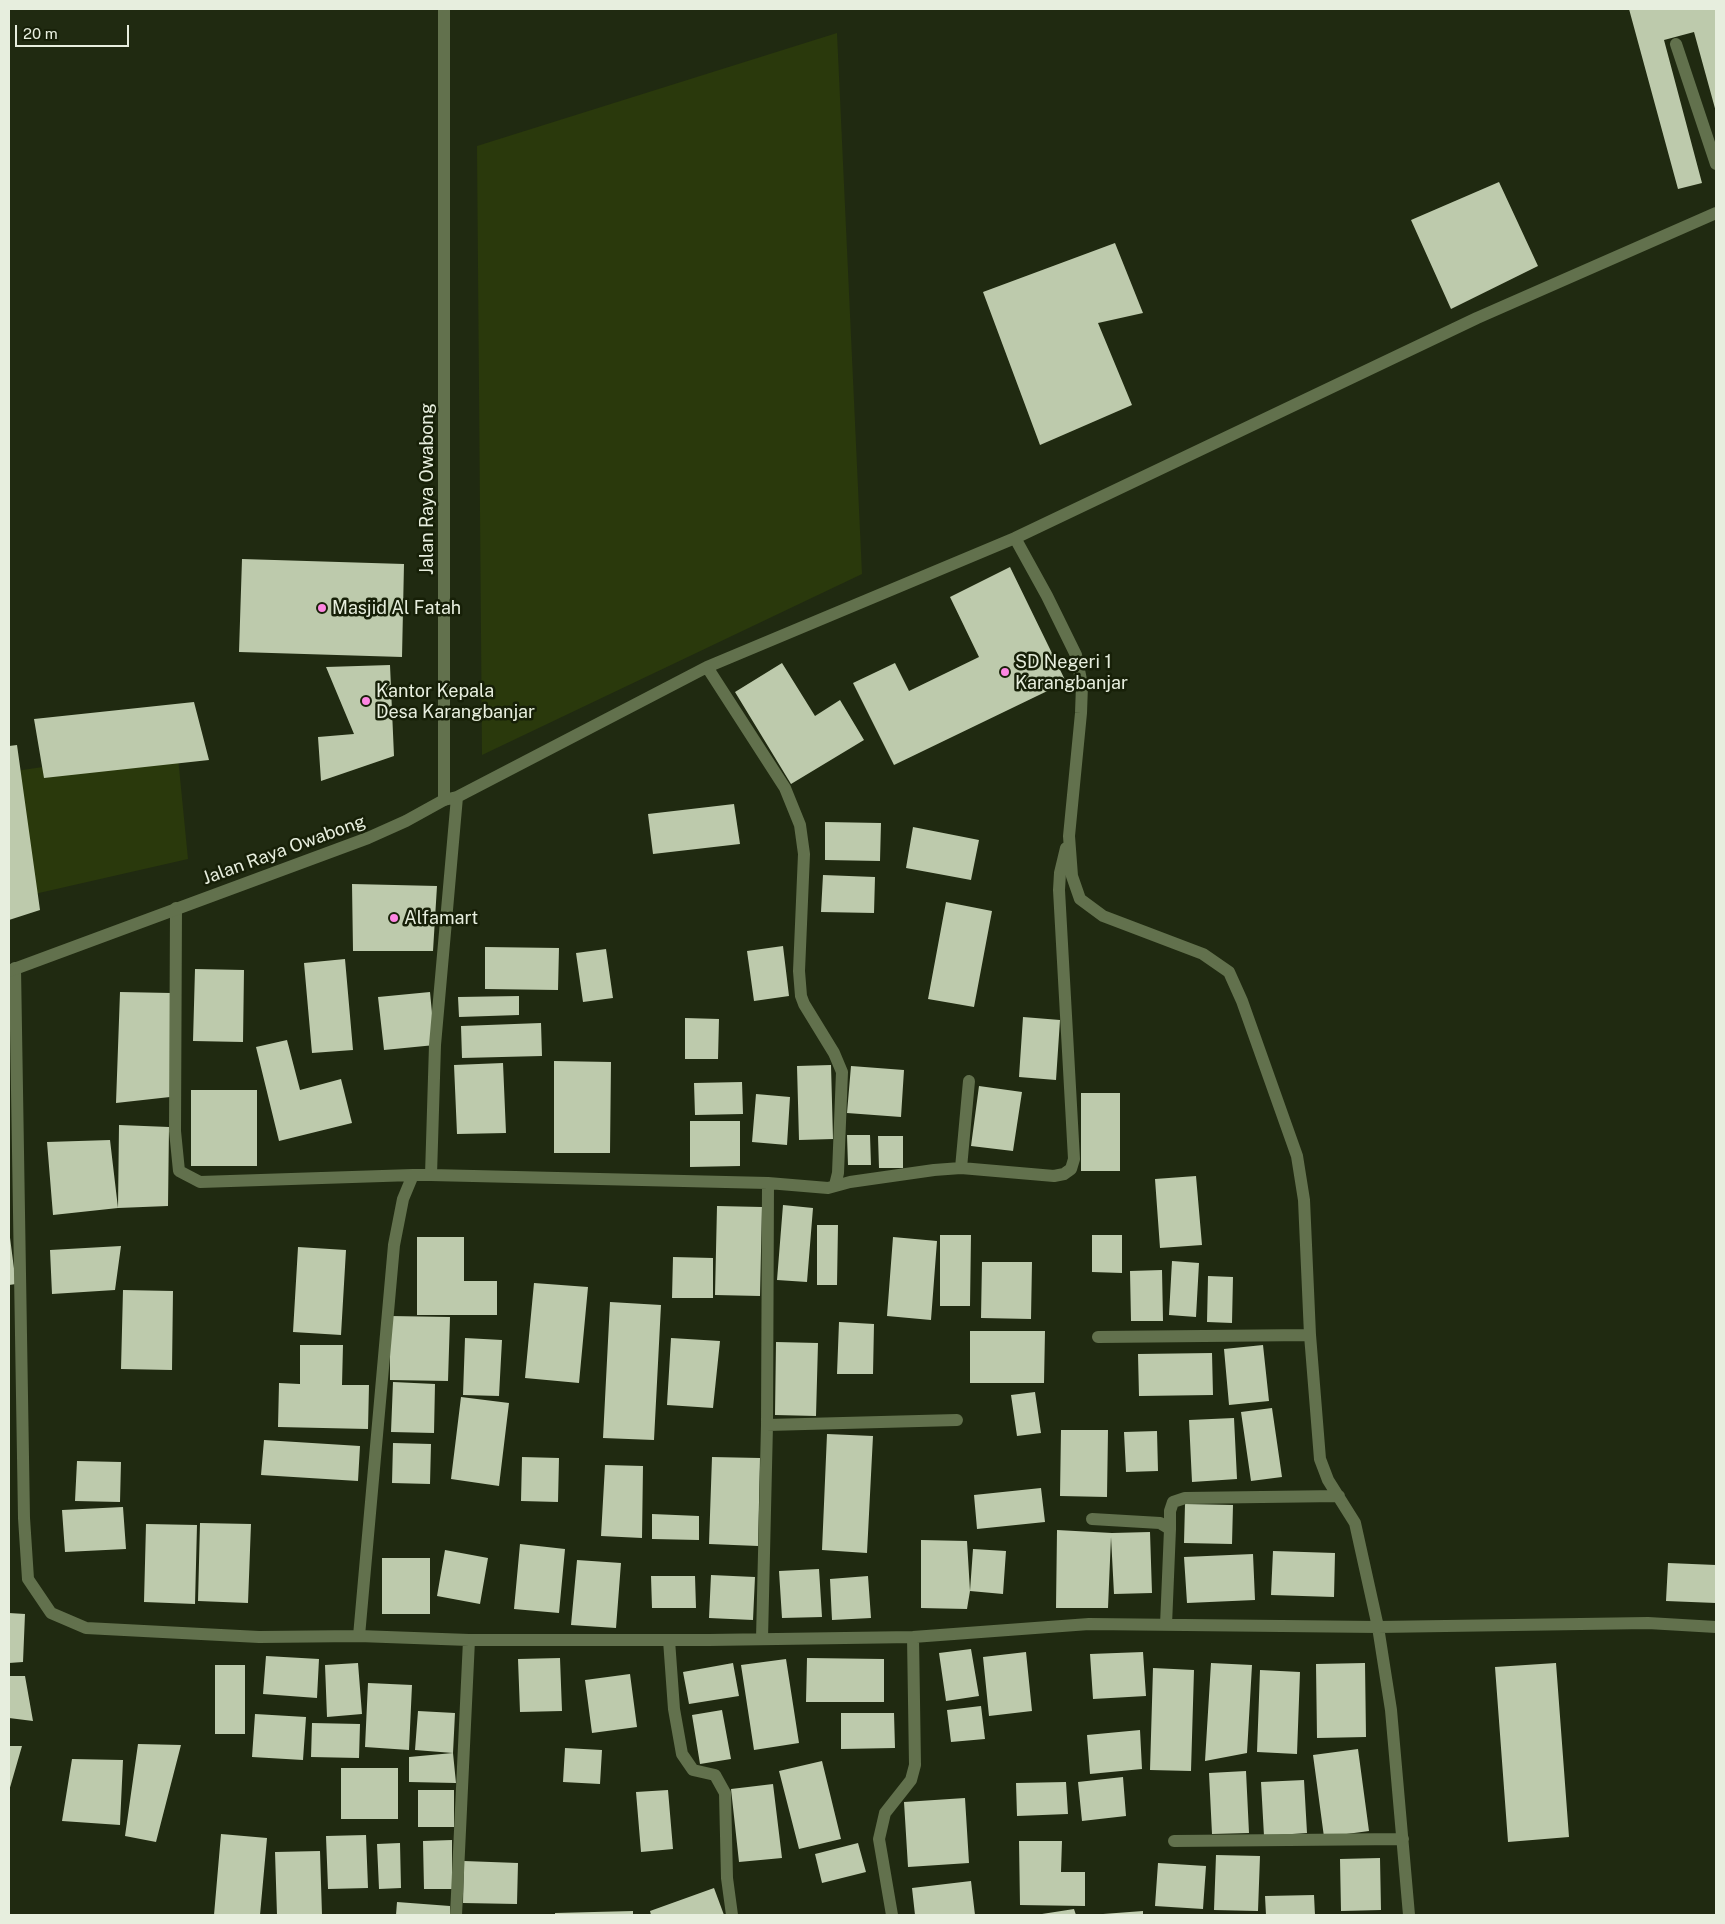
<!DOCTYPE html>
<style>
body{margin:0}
#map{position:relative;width:1725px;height:1924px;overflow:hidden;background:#202a11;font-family:"Public Sans",sans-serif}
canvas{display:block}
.frame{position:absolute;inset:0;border:10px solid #e7eede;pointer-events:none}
.scale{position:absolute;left:15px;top:25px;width:114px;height:22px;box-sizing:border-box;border:2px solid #e7eede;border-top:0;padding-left:6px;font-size:15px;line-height:18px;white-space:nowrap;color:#e7eede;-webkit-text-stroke:4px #172008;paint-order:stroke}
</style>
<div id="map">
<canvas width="1725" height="1924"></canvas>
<div class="frame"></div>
<div class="scale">20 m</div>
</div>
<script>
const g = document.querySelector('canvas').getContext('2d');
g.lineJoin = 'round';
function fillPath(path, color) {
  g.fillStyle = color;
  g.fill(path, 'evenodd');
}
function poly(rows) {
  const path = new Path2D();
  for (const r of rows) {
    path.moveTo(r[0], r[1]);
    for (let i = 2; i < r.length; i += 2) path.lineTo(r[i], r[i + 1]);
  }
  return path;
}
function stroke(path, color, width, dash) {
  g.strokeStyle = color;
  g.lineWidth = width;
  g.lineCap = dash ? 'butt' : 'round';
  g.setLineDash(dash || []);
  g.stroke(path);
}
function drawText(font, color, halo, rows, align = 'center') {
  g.font = font + ' "Public Sans",sans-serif';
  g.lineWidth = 5;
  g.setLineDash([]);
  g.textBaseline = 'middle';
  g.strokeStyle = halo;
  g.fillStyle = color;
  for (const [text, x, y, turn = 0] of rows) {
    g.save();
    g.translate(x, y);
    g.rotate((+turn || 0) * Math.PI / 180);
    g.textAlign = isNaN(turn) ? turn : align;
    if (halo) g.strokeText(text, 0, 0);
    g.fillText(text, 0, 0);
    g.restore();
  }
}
fillPath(poly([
 [837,33,862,574,482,755,477,146],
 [177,747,188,859,17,898,9,818,9,772]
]), '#2a390c');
fillPath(poly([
 [1629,9,1716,9,1716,112,1694,32,1664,40,1702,183,1678,189],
 [1499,182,1538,266,1451,309,1411,220],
 [1115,243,1143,313,1098,323,1132,405,1040,445,983,292],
 [242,559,404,564,402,657,239,652],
 [1010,567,1066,682,894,765,853,683,895,663,909,691,979,657,950,597],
 [782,663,815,716,840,700,864,740,791,784,735,692],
 [390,665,394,756,321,781,318,737,354,734,326,667],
 [194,702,209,760,44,778,34,719],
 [17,745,40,910,9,920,9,746],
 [734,804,740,844,653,854,648,814],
 [825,822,881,823,880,861,825,860],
 [913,827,979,840,971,880,906,868],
 [823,875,875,877,874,913,821,912],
 [352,884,437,886,433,951,353,951],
 [946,902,992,911,974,1007,928,999],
 [783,946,789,996,754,1001,747,951],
 [485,947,559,948,558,990,485,989],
 [606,949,613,998,583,1002,576,953],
 [345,959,353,1050,312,1053,304,963],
 [195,969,244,970,243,1042,193,1041],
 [120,992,171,993,170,1097,116,1103],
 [430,992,435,1045,384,1050,378,997],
 [519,996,519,1015,459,1017,458,997],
 [1023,1017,1060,1020,1056,1080,1019,1077],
 [685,1018,719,1019,718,1059,685,1059],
 [541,1023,542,1056,462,1058,461,1026],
 [287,1040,300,1090,341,1079,352,1123,279,1141,256,1047],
 [554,1061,611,1062,610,1153,554,1153],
 [503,1063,506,1133,457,1134,454,1065],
 [831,1065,833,1139,799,1140,797,1066],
 [851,1066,904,1070,901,1117,847,1113],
 [742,1082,743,1114,695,1115,694,1083],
 [979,1086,1022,1092,1013,1151,971,1146],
 [191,1090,257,1090,257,1166,191,1166],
 [1081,1093,1120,1093,1120,1171,1081,1171],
 [756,1094,790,1097,787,1145,752,1142],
 [690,1121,740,1121,740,1166,690,1167],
 [119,1125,169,1127,168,1206,118,1208],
 [847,1135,870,1135,871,1165,848,1165],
 [878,1136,903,1136,903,1168,879,1168],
 [110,1140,118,1208,53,1215,47,1142],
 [1196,1176,1202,1245,1160,1248,1155,1179],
 [783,1205,813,1208,807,1282,777,1280],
 [717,1206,762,1207,760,1296,715,1295],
 [817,1225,838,1225,837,1285,817,1285],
 [9,1230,16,1284,9,1285],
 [940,1235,971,1235,970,1306,940,1306],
 [1092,1235,1122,1235,1122,1273,1092,1272],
 [417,1237,464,1237,464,1281,497,1281,497,1315,417,1315],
 [893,1237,937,1241,931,1320,887,1316],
 [121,1246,115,1290,52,1294,50,1250],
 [298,1247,346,1250,341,1335,293,1332],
 [673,1257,713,1258,713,1298,672,1298],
 [1172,1261,1199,1263,1196,1317,1169,1315],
 [982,1262,1032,1262,1031,1319,981,1318],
 [1162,1270,1163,1321,1131,1321,1130,1271],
 [1208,1276,1233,1277,1232,1323,1207,1322],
 [534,1283,588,1287,579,1383,525,1378],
 [123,1290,173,1291,172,1370,121,1369],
 [610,1302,661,1305,654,1440,603,1438],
 [390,1316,450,1317,448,1381,390,1380],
 [839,1322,874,1324,873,1374,837,1374],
 [970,1331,1045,1331,1044,1383,970,1383],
 [465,1338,502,1340,499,1396,463,1395],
 [671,1338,720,1341,713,1408,667,1405],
 [776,1342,818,1343,816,1416,775,1415],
 [300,1345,343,1345,342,1385,369,1385,368,1429,278,1427,279,1383,300,1384],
 [1263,1345,1269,1401,1229,1405,1224,1349],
 [1212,1353,1213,1395,1139,1396,1138,1354],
 [393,1382,435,1384,434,1433,391,1432],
 [1035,1392,1041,1433,1017,1436,1011,1395],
 [461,1397,509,1403,499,1486,451,1479],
 [1272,1408,1282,1477,1251,1481,1241,1412],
 [1234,1418,1237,1479,1192,1482,1189,1420],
 [1061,1430,1108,1430,1107,1497,1060,1496],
 [1157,1431,1158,1471,1126,1472,1124,1432],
 [827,1434,873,1436,867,1553,822,1550],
 [264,1440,360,1446,358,1481,261,1475],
 [393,1443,431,1444,430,1484,392,1483],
 [522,1457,559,1458,558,1502,521,1501],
 [712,1457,760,1458,758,1546,709,1544],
 [77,1461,121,1462,120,1502,75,1501],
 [605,1465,643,1466,642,1538,601,1536],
 [1041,1488,1045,1522,977,1529,974,1495],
 [1185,1504,1233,1505,1232,1544,1184,1543],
 [123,1507,126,1549,65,1552,62,1510],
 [652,1514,699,1516,699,1540,652,1539],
 [200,1523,251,1524,248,1603,198,1601],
 [146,1524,197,1525,195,1604,144,1602],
 [1057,1530,1112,1533,1150,1532,1152,1593,1114,1594,1111,1537,1108,1608,1056,1608],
 [921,1540,967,1541,970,1591,967,1609,921,1608],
 [520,1544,565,1549,559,1613,514,1609],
 [973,1549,1006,1551,1003,1594,970,1591],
 [445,1550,488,1558,480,1604,437,1596],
 [1273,1551,1335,1553,1334,1597,1271,1595],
 [1253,1554,1255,1600,1187,1603,1184,1557],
 [382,1558,430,1558,430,1614,382,1614],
 [577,1560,621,1563,616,1628,571,1625],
 [1668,1563,1716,1565,1716,1603,1666,1601],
 [819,1569,822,1617,782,1618,779,1571],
 [711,1575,755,1577,753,1620,709,1618],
 [651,1576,695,1576,696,1608,652,1608],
 [868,1576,871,1618,832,1620,830,1579],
 [9,1613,25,1614,23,1662,9,1663],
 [971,1649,979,1696,946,1701,939,1653],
 [1026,1652,1032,1711,989,1716,983,1657],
 [1143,1652,1146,1696,1093,1699,1090,1654],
 [266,1656,319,1659,317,1698,263,1694],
 [560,1658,562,1711,520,1712,518,1659],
 [807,1658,884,1659,884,1702,806,1702],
 [786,1659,799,1743,754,1750,741,1665],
 [358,1663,362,1714,327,1717,325,1665],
 [733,1663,739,1696,689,1704,683,1672],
 [1211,1663,1252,1665,1247,1753,1205,1761],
 [1365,1663,1366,1737,1317,1738,1316,1664],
 [1556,1663,1569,1837,1508,1842,1495,1667],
 [215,1665,245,1665,245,1734,215,1734],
 [1153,1668,1194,1670,1191,1771,1150,1770],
 [1260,1670,1300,1672,1297,1754,1257,1752],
 [630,1674,637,1727,592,1733,585,1680],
 [9,1676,25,1676,33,1721,9,1718],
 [368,1683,412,1685,409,1750,365,1747],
 [981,1706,985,1739,951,1742,947,1710],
 [722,1710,731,1759,700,1764,692,1715],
 [418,1711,455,1713,453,1753,415,1750],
 [841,1713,894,1713,895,1748,841,1749],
 [255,1714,306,1717,303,1760,252,1757],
 [312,1723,360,1724,359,1758,311,1757],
 [1140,1730,1142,1769,1090,1774,1087,1735],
 [138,1744,181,1745,156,1842,125,1836],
 [9,1746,22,1746,9,1791],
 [565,1748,602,1750,600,1784,563,1782],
 [1358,1749,1369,1831,1324,1837,1313,1755],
 [453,1753,456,1783,409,1782,409,1757],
 [72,1759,123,1760,120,1825,62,1821],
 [822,1761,841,1839,799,1849,779,1771],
 [341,1768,398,1768,398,1819,341,1819],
 [1246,1771,1249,1833,1212,1834,1209,1773],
 [1123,1777,1126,1816,1082,1821,1078,1782],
 [1304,1780,1307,1833,1264,1836,1261,1782],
 [1066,1782,1068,1814,1017,1816,1016,1783],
 [773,1784,782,1858,739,1862,731,1789],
 [418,1790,454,1790,454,1827,418,1827],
 [668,1790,673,1849,641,1852,636,1792],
 [965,1798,969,1863,908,1867,904,1802],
 [221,1834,267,1838,260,1915,214,1915],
 [366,1835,368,1888,328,1889,326,1836],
 [452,1840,452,1889,424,1889,423,1841],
 [1019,1841,1062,1841,1061,1872,1085,1872,1085,1906,1020,1905],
 [400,1843,401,1888,379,1889,377,1844],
 [858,1843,866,1872,822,1883,815,1854],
 [320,1851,322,1915,277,1915,275,1852],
 [1216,1855,1260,1856,1258,1911,1214,1910],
 [1380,1858,1381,1910,1341,1911,1340,1859],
 [464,1861,518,1863,517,1904,463,1903],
 [1158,1863,1206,1866,1203,1909,1155,1906],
 [971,1881,975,1915,915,1915,912,1888],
 [714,1888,724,1915,651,1915,650,1911],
 [1314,1895,1315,1915,1266,1915,1265,1896],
 [397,1902,450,1906,450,1915,396,1915],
 [1074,1909,1076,1915,1042,1915,1042,1914],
 [633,1911,633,1915,555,1915,555,1913],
 [1143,1911,1143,1915,1103,1915,1103,1914]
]), '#bdcaac');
stroke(poly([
 [1676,44,1716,164]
]), '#62714d', 12);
stroke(poly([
 [1015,538,1047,596,1076,655,1082,685,1081,713,1069,836,1072,876,1080,899,1103,916,1203,954,1229,972,1242,1001,1297,1156,1304,1200,1310,1335,1320,1459,1328,1480,1355,1523,1378,1627,1391,1710,1409,1915],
 [707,667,785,788,800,825,804,854,799,971,801,996,804,1004,834,1053,842,1072,838,1173,835,1185],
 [444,800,457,797,707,667,1015,538,1477,318,1716,213],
 [176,908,175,1131,179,1171,200,1182,413,1175],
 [15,968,24,1518,28,1579,51,1613,86,1628,259,1637,359,1636,469,1640,709,1640,913,1637,1089,1624,1378,1627,1648,1623,1716,1627],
 [961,1168,969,1081],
 [431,1175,768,1183,767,1425,762,1639],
 [768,1183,828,1188,850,1182,934,1170,961,1168,1054,1176,1064,1174,1071,1169,1074,1159,1059,890,1060,873,1066,848],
 [1098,1337,1310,1335],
 [767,1425,957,1420],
 [1092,1519,1160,1523,1170,1529,1166,1625],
 [1170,1529,1170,1511,1173,1502,1185,1498,1339,1496],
 [359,1636,394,1245,403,1199,413,1175,431,1175,435,1045,457,797],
 [669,1640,674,1709,682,1754,693,1770,715,1775,725,1793,727,1878,732,1915],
 [1174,1841,1403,1839],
 [456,1915,469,1640],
 [892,1915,879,1839,885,1813,911,1780,915,1765,913,1637]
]), '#62714d', 12);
stroke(poly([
 [9,971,368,838,406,821,444,800,444,9]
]), '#62714d', 12);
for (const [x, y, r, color] of [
 [322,608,5,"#fd86e2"],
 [1005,672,5,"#fd86e2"],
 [366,701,5,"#fd86e2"],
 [394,918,5,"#fd86e2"]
]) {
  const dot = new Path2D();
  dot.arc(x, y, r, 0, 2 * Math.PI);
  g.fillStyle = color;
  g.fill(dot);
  stroke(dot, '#172008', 2);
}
drawText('18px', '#e7eede', '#172008', [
 ["Jalan Raya Owabong",427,489,-90],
 ["Jalan Raya Owabong",284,850,-20]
]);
drawText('18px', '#e7eede', '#172008', [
 ["Masjid Al Fatah",332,608],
 ["SD Negeri 1",1015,662],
 ["Karangbanjar",1015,683],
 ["Kantor Kepala",376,691],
 ["Desa Karangbanjar",376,712],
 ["Alfamart",404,918]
], 'left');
</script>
